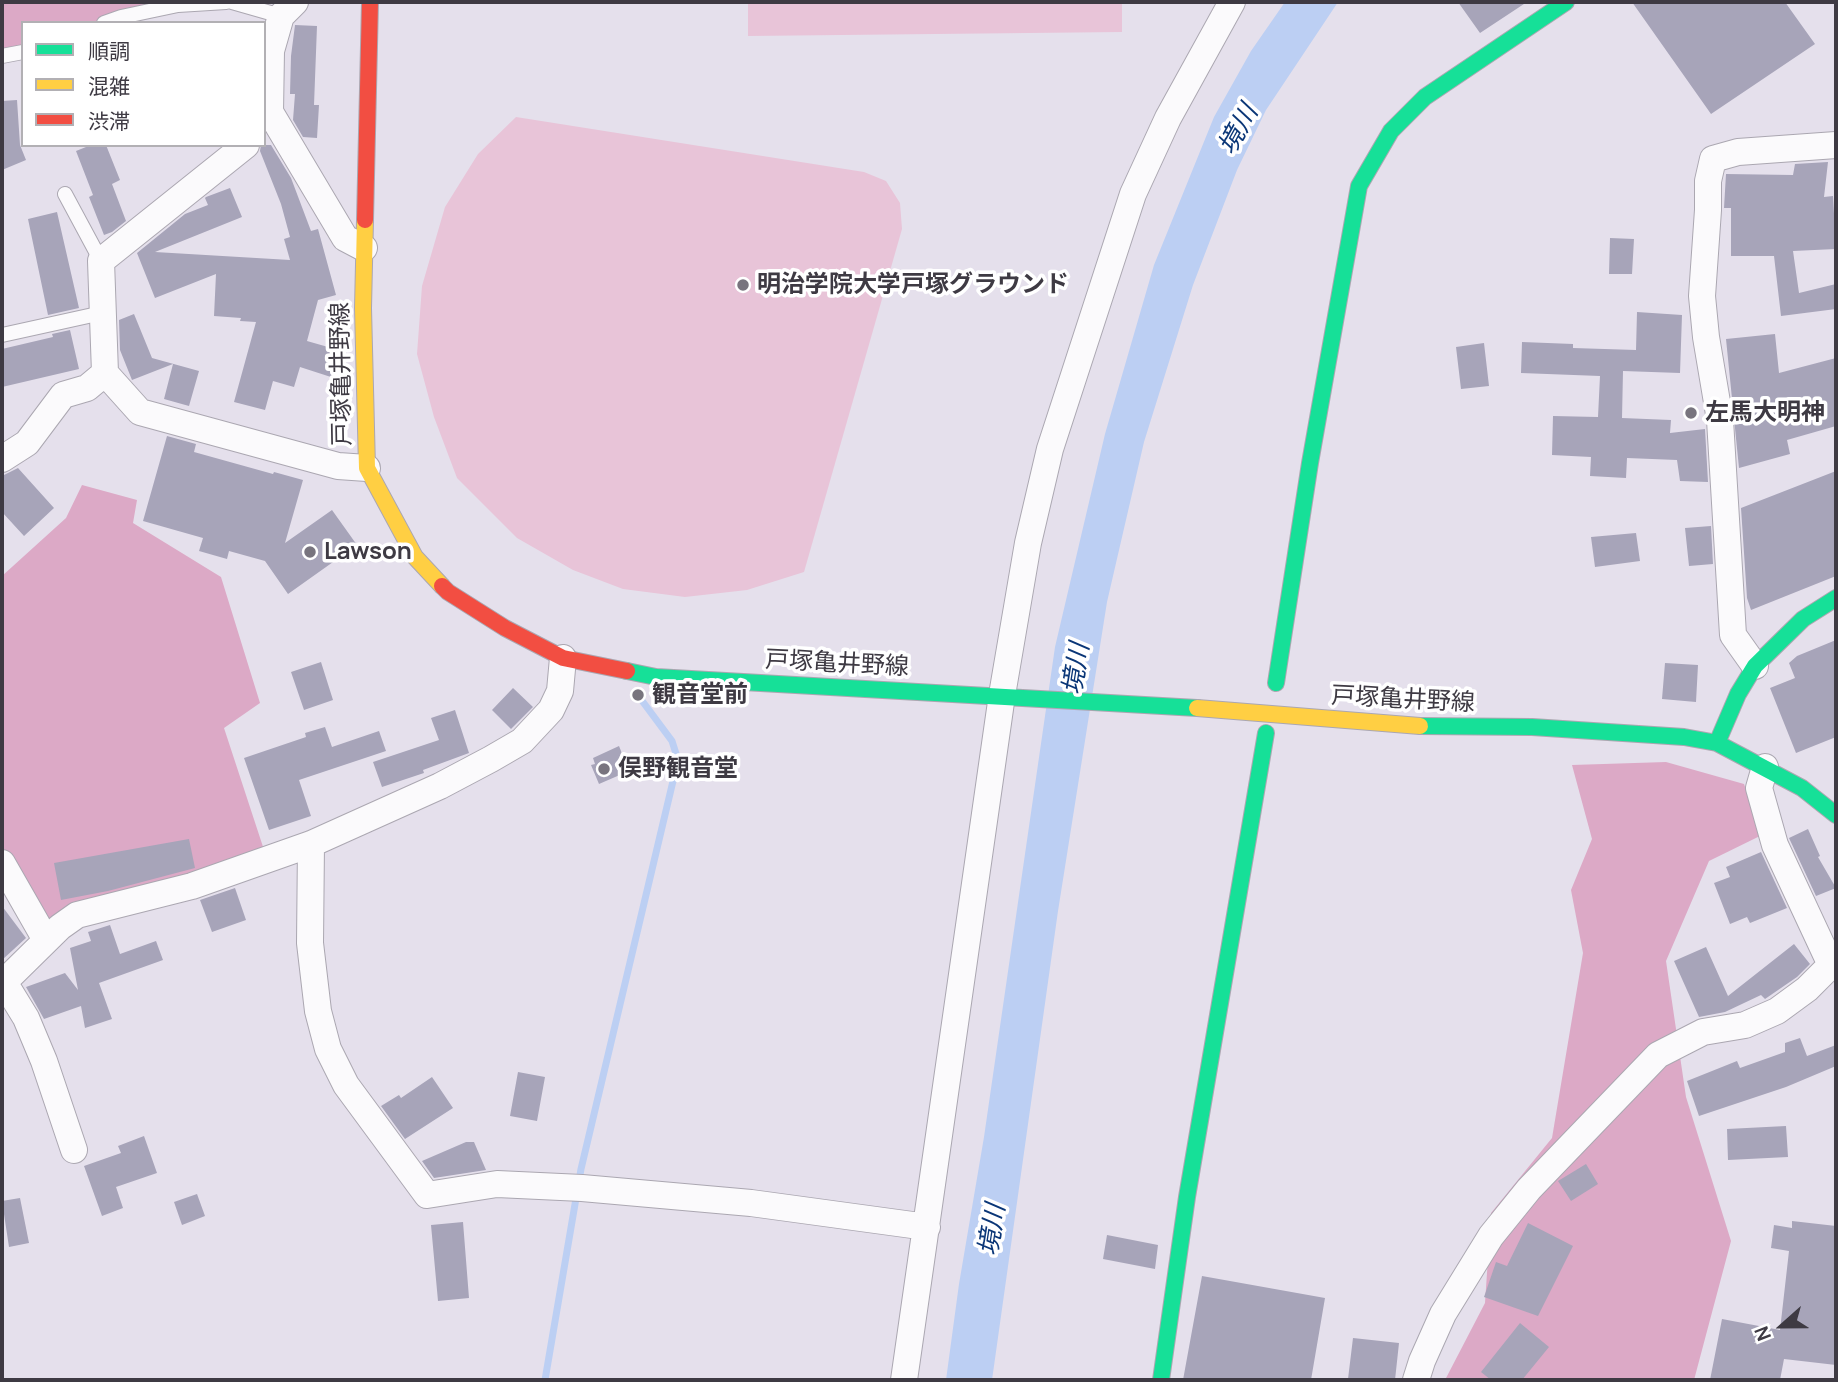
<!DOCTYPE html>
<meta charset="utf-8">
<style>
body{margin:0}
#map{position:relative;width:1838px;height:1382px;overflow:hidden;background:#e5e0ec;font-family:Manrope,"Noto Sans JP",sans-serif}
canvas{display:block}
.frame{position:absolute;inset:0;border:4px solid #3e3a43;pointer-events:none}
.legend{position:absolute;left:21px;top:21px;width:245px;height:126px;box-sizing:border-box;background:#fff;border:2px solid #b2b0b4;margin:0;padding:9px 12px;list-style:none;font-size:21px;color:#3e3a43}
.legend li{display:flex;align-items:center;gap:14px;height:35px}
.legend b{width:35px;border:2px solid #b2b0b4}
.north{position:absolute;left:1747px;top:1291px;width:70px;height:70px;-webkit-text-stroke:5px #fff;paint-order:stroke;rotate:249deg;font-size:19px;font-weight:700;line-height:28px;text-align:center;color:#3e3a43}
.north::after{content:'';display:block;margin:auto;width:24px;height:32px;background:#3e3a43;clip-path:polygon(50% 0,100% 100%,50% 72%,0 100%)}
</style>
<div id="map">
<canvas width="1838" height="1382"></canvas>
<div class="frame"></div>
<ul class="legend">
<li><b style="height:9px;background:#16e098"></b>順調</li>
<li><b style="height:9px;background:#ffcf43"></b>混雑</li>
<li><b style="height:9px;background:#f24e42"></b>渋滞</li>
</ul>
<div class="north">N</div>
</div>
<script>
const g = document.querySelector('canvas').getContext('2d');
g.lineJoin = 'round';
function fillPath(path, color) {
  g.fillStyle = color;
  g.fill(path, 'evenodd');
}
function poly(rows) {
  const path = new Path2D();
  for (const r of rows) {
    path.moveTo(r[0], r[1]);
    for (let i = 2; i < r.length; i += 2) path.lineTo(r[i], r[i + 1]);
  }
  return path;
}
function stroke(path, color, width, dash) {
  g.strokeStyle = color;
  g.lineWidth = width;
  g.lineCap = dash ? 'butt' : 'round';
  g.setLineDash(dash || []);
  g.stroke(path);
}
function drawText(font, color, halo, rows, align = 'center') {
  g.font = font + ' Manrope,"Noto Sans JP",sans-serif';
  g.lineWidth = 7;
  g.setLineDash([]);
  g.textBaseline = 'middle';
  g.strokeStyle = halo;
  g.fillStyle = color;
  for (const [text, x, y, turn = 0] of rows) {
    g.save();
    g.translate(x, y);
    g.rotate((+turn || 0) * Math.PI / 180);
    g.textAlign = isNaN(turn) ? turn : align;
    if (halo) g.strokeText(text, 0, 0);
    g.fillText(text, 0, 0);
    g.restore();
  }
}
fillPath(poly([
 [748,2,1122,2,1122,32,748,36],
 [516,117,864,172,886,181,900,203,902,229,804,572,747,590,685,597,623,589,573,570,517,538,457,478,434,417,417,354,422,286,445,207,478,154]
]), '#e8c4d8');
fillPath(poly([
 [2,2,229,2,110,23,23,23,23,52,2,56],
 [82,485,137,500,133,523,221,577,260,703,224,728,267,859,46,940,2,862,2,576,66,518],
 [1666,762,1744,784,1762,835,1709,861,1666,961,1686,1097,1731,1241,1694,1380,1445,1380,1485,1303,1491,1213,1552,1138,1583,953,1571,890,1592,839,1572,765]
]), '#dca9c6');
fillPath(poly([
 [1285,2,1338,2,1266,110,1237,170,1193,285,1144,442,1107,602,1058,911,992,1380,946,1380,959,1284,984,1137,1055,647,1105,434,1154,265,1214,117,1251,51]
]), '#bccff3');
stroke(poly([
 [545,1380,581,1169,678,760,672,741,643,702]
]), '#bccff3', 7);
fillPath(poly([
 [1458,2,1527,2,1480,33],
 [1632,2,1785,2,1815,44,1711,114],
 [295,25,317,26,314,105,319,105,317,138,303,137,293,120,295,94,290,94,291,56],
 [17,100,20,145,26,160,2,170,2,101],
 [91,145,106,145,120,180,112,184,126,221,112,232,104,235,89,197,93,195,76,151],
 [261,145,271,145,291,178,311,231,318,229,336,295,318,300,307,341,342,351,334,378,300,367,294,387,273,381,265,410,234,402,256,322,240,321,241,318,214,316,216,274,155,298,137,253,185,214,208,205,205,198,206,197,230,188,242,217,155,252,290,260,284,239,290,237,281,204,260,151],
 [1828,162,1824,197,1833,196,1836,249,1793,251,1799,293,1836,284,1836,309,1781,316,1774,256,1731,256,1731,208,1724,208,1726,174,1793,175,1795,164],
 [57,212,79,308,48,315,28,219],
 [1610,238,1634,239,1632,274,1609,274],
 [1637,312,1682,315,1680,373,1623,371,1622,418,1671,420,1670,433,1705,429,1708,482,1680,481,1677,460,1627,458,1626,478,1590,476,1591,457,1552,455,1553,416,1598,417,1600,376,1521,373,1522,342,1573,344,1573,348,1636,350],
 [134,314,152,358,199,371,189,406,164,399,173,364,132,380,120,350,119,320],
 [70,330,79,369,2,387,2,349,53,337,52,334],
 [1775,334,1779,373,1836,358,1836,426,1787,440,1790,454,1739,468,1726,339],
 [1484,343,1489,386,1461,389,1456,347],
 [167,436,196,444,194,452,273,474,274,472,303,480,285,543,332,510,357,545,288,594,265,561,229,551,227,559,199,551,203,538,143,521],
 [18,468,54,508,24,536,2,512,2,476],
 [1836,471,1836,576,1751,610,1747,598,1741,508],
 [1711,526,1713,564,1689,566,1685,528],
 [1636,533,1640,561,1595,567,1591,537],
 [1836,640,1836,737,1796,753,1770,688,1795,678,1789,663,1797,656],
 [321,662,333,700,304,710,291,672],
 [1665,663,1698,665,1696,702,1662,699],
 [513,688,533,707,511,729,492,710],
 [455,710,469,753,423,770,424,773,382,787,373,762,439,740,431,718],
 [325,727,332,747,379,731,386,751,299,780,311,816,269,830,244,758,306,737,305,733],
 [619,746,629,771,599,784,591,765,595,764,593,758],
 [1808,829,1820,856,1818,857,1836,888,1816,896,1789,838],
 [189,839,195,868,108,891,61,900,54,863],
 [1761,852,1787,908,1750,923,1747,917,1730,924,1714,883,1730,877,1726,867],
 [235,888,246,920,212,932,200,900],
 [2,906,26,938,2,960],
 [110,925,120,954,156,941,163,960,99,983,112,1019,85,1028,81,1006,44,1019,26,987,65,973,78,990,70,948,91,941,88,932],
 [1794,944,1810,964,1797,977,1765,999,1761,995,1725,1012,1699,1017,1674,961,1706,947,1728,996],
 [1800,1038,1807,1056,1836,1045,1836,1066,1786,1087,1699,1116,1687,1081,1737,1061,1740,1068,1785,1052,1785,1043],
 [518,1072,545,1077,537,1121,510,1116],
 [432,1077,453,1108,405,1139,381,1106,399,1095,401,1098],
 [1786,1126,1788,1157,1728,1160,1727,1129],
 [144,1136,157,1173,116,1187,123,1208,102,1216,84,1166,121,1153,118,1146],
 [466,1142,474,1142,486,1170,434,1178,422,1161],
 [1586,1164,1598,1184,1571,1201,1558,1181],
 [197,1194,205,1216,182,1225,174,1202],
 [20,1198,29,1243,9,1247,2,1201],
 [1792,1221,1836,1226,1836,1365,1784,1359,1780,1380,1710,1380,1722,1319,1780,1330,1789,1251,1771,1248,1774,1225,1792,1228],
 [463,1222,469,1298,438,1301,431,1225],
 [1528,1223,1573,1246,1538,1316,1484,1297,1496,1262,1507,1266],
 [1107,1235,1158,1245,1155,1269,1103,1259],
 [1202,1276,1325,1298,1311,1380,1183,1380],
 [1520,1323,1549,1347,1522,1380,1491,1380,1481,1372],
 [1353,1338,1399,1343,1395,1380,1348,1379]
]), '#a7a4b9');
const lane = poly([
 [232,2,281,16],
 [104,23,121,17,178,5,226,2],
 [2,56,23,52],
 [65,194,101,261],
 [2,335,102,313]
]);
const street = poly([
 [295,2,281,16,271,51,270,112,345,238,364,248],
 [246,145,101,261,105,373,140,412,338,466,367,468],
 [2,459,27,443,63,395,87,388,105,373],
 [1755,666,1733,635,1720,420,1706,337,1702,296,1708,210,1708,181,1713,159,1738,152,1836,145],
 [1765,767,1759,788,1775,845,1831,965],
 [311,844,310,943,318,1011,328,1049,346,1085,427,1195,497,1184,582,1188,751,1203,927,1227],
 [2,863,46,940],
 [4,982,26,1018,44,1061,74,1150],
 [2,984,60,927,77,915,192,886,311,844,440,786,491,759,522,741,551,710,560,691,563,658],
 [904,1380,1002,695,1028,543,1050,449,1133,194,1168,118,1232,2],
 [1416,1380,1422,1361,1443,1314,1491,1236,1529,1189,1658,1055,1703,1032,1745,1025,1777,1011,1807,989,1836,960]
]);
const fast = poly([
 [627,671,656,677,1197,708],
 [1276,683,1310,463,1359,186,1391,131,1425,97,1566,2],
 [1420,726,1532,727,1684,737,1717,743,1802,788,1836,815],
 [1717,743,1738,694,1755,666,1803,619,1836,598],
 [1161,1380,1187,1197,1266,733]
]);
const slow = poly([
 [365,220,363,308,367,468,415,557,442,586],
 [1197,708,1420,726]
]);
const jam = poly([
 [365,220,370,2],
 [442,586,448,592,505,628,563,658,627,671]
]);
stroke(lane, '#aba7b1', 16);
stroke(street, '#aba7b1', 28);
stroke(fast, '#aba7b1', 18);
stroke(slow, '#aba7b1', 18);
stroke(jam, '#aba7b1', 18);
stroke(lane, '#fbfafc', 14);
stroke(street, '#fbfafc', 26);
stroke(fast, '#16e098', 16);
stroke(slow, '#ffcf43', 16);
stroke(jam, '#f24e42', 16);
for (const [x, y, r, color] of [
 [743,285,7,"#78747e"],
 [1691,413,7,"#78747e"],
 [310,552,7,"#78747e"],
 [638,695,7,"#78747e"],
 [604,769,7,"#78747e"]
]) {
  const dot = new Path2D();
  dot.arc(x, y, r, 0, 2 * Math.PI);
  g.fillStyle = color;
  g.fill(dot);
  stroke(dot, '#fff', 2.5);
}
drawText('bold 24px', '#3e3a43', '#fff', [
 ["明治学院大学戸塚グラウンド",757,285],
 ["左馬大明神",1705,413],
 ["Lawson",324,552],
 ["観音堂前",652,695],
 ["俣野観音堂",618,769]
], 'left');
drawText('24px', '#3e3a43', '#fff', [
 ["戸塚亀井野線",342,374,-91],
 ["戸塚亀井野線",837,664,3],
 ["戸塚亀井野線",1403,700,3]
]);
drawText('italic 26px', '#0a3677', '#fff', [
 ["境川",1239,130,-61],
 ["境川",1077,669,-81],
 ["境川",993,1230,-81]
]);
</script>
